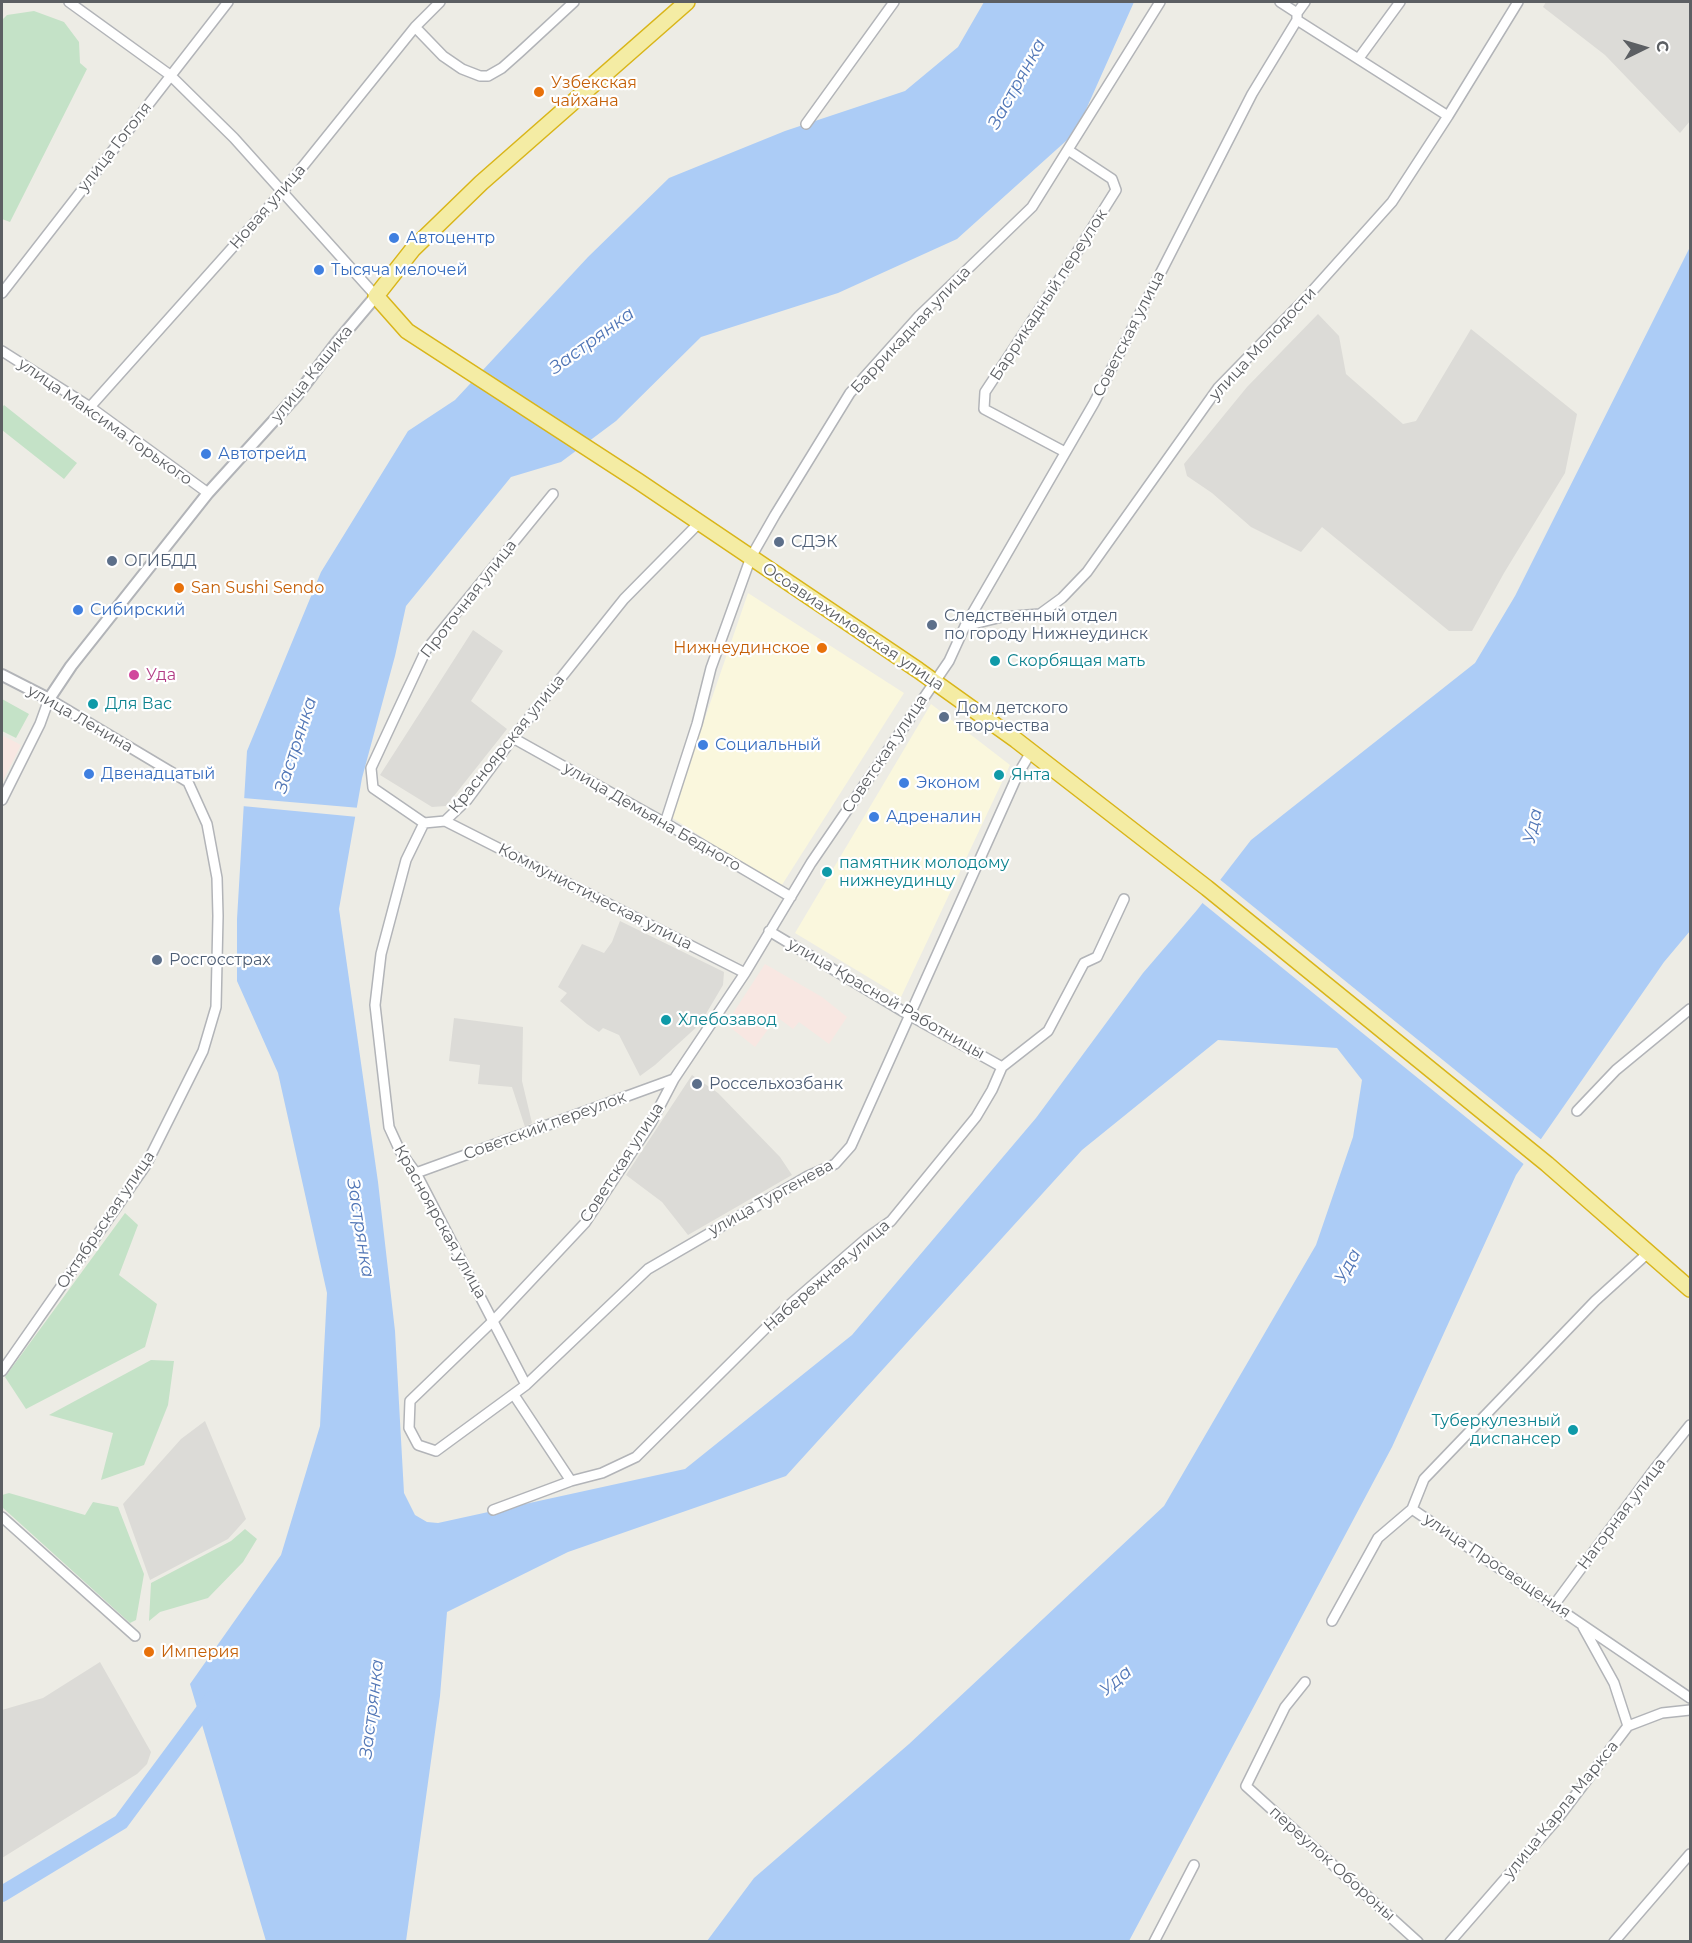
<!DOCTYPE html>
<meta charset="utf-8">
<style>
body{margin:0}
#map{position:relative;width:1692px;height:1943px;overflow:hidden;background:#edece5;font-family:Montserrat,sans-serif}
canvas{display:block}
.frame{position:absolute;inset:0;border:3px solid #5c5f63;pointer-events:none}
.north{position:absolute;left:1614px;top:18px;width:60px;height:60px;-webkit-text-stroke:4px #fff;paint-order:stroke;rotate:85deg;font-size:16px;font-weight:700;line-height:24px;text-align:center;color:#5c5f63}
.north::after{content:'';display:block;margin:auto;width:21px;height:27px;background:#5c5f63;clip-path:polygon(50% 0,100% 100%,50% 72%,0 100%)}
</style>
<div id="map">
<canvas width="1692" height="1943"></canvas>
<div class="frame"></div>
<div class="north">С</div>
</div>
<script>
const g = document.querySelector('canvas').getContext('2d');
g.lineJoin = 'round';
function fillPath(path, color) {
  g.fillStyle = color;
  g.fill(path, 'evenodd');
}
function poly(rows) {
  const path = new Path2D();
  for (const r of rows) {
    path.moveTo(r[0], r[1]);
    for (let i = 2; i < r.length; i += 2) path.lineTo(r[i], r[i + 1]);
  }
  return path;
}
function stroke(path, color, width, dash) {
  g.strokeStyle = color;
  g.lineWidth = width;
  g.lineCap = dash ? 'butt' : 'round';
  g.setLineDash(dash || []);
  g.stroke(path);
}
function drawText(font, color, halo, rows, align = 'center') {
  g.font = font + ' Montserrat,sans-serif';
  g.lineWidth = 4.5;
  g.setLineDash([]);
  g.textBaseline = 'middle';
  g.strokeStyle = halo;
  g.fillStyle = color;
  for (const [text, x, y, turn = 0] of rows) {
    g.save();
    g.translate(x, y);
    g.rotate((+turn || 0) * Math.PI / 180);
    g.textAlign = isNaN(turn) ? turn : align;
    if (halo) g.strokeText(text, 0, 0);
    g.fillText(text, 0, 0);
    g.restore();
  }
}
fillPath(poly([
 [748,593,904,693,780,888,671,817],
 [931,704,1010,765,901,997,795,933]
]), '#faf7dd');
fillPath(poly([
 [1546,2,1690,2,1690,121,1680,133,1605,55,1543,7],
 [1318,314,1339,336,1346,374,1403,424,1416,421,1471,329,1577,414,1565,473,1504,573,1472,631,1449,631,1322,527,1301,552,1251,527,1212,493,1187,476,1184,464,1247,387],
 [473,630,503,651,471,701,507,729,446,806,432,807,380,775],
 [620,921,724,972,723,985,700,1024,655,1065,640,1076,619,1035,603,1028,599,1032,587,1024,560,1001,567,993,558,987,582,944,604,953,612,942],
 [454,1018,523,1027,522,1081,532,1123,525,1127,512,1087,478,1084,480,1065,449,1061],
 [692,1075,718,1093,780,1157,792,1175,688,1235,662,1202,626,1175],
 [205,1421,246,1519,228,1539,150,1580,123,1504,181,1439],
 [100,1662,151,1752,147,1764,137,1774,2,1858,2,1710,43,1698]
]), '#dcdbd7');
fillPath(poly([
 [2,735,21,745,2,783],
 [765,964,822,997,847,1017,829,1044,799,1022,793,1029,777,1017,755,1047,726,1024]
]), '#f8e7e2');
fillPath(poly([
 [34,11,64,22,79,42,80,63,87,69,10,222,2,219,2,20,7,15],
 [4,405,77,463,64,479,2,430,2,408],
 [2,699,29,714,16,738,2,731],
 [125,1213,138,1225,119,1275,157,1304,145,1347,26,1409,5,1377],
 [151,1360,174,1361,168,1405,144,1465,101,1480,113,1433,49,1415],
 [9,1493,85,1515,93,1502,118,1507,144,1574,136,1620,130,1623,2,1507,2,1495],
 [245,1529,257,1539,243,1562,208,1598,160,1612,149,1621,151,1583,231,1541]
]), '#c4e2c7');
fillPath(poly([
 [984,2,1134,2,1076,132,957,239,838,293,701,337,616,421,561,462,511,477,406,606,395,656,362,778,339,909,378,1182,395,1331,404,1493,415,1515,427,1522,438,1523,685,1469,852,1335,1036,1118,1143,973,1197,910,1251,840,1475,663,1515,596,1690,247,1690,931,1664,962,1516,1175,1392,1447,1129,1941,707,1941,754,1878,909,1744,1164,1506,1316,1245,1353,1137,1362,1080,1337,1048,1218,1040,1082,1150,786,1476,568,1552,447,1612,440,1696,406,1941,266,1941,190,1684,281,1555,320,1426,327,1293,278,1073,237,981,237,919,247,751,321,572,408,431,455,400,588,257,669,178,785,131,905,91,958,47]
]), '#acccf6');
fillPath(poly([
 [243,798,360,808,358,817,242,806],
 [1218,878,1543,1141,1526,1166,1200,901]
]), '#edece5');
stroke(poly([
 [2,1894,121,1822,212,1699]
]), '#acccf6', 16);
const minor = poly([
 [69,2,170,75,234,138,376,296],
 [1280,2,1297,13],
 [1297,20,1448,116],
 [415,27,443,56,462,69,480,76,488,76,502,68,520,52,574,2],
 [1359,58,1400,2],
 [806,124,894,2],
 [2,293,228,2],
 [2,351,90,407,208,493],
 [90,407,283,191,415,27,440,2],
 [1065,452,984,409,985,392,1072,260,1116,190,1112,179,1068,150],
 [965,626,1002,617,1040,614,1062,598,1087,572,1218,388,1305,299,1392,202,1448,116,1518,2],
 [513,738,665,823,791,897],
 [1031,752,1018,774,851,1146,835,1164,808,1176,648,1269,526,1385,436,1451,418,1445,409,1428,410,1401,494,1320,585,1223,651,1123,674,1079,745,973,811,863,949,661,965,626,1094,403,1252,94,1297,20,1297,13,1305,2],
 [2,800,40,724,49,699,188,782,207,824,217,878,218,916,216,1007,203,1051,146,1165,2,1371],
 [445,821,745,973],
 [424,823,373,788,371,768,426,650,553,494],
 [665,823,697,724,711,668,751,557,775,515,850,393,919,316,1032,207,1160,2],
 [769,931,909,1015,1002,1067],
 [1577,1111,1616,1070,1690,1009],
 [416,1173,674,1079],
 [526,1385,416,1173,400,1151,389,1127,375,1005,381,954,406,860,424,823,445,821,467,800,513,738,624,599,699,523],
 [514,1395,571,1481],
 [1412,1509,1690,1698],
 [493,1510,571,1481,602,1473,636,1457,786,1308,867,1238,891,1221,976,1117,992,1090,1002,1067,1048,1031,1084,963,1097,957,1124,899],
 [2,1517,135,1636],
 [1554,1605,1653,1471,1690,1425],
 [1332,1621,1378,1538,1412,1509,1424,1479,1595,1301,1648,1253],
 [1583,1627,1614,1683,1628,1726],
 [1305,1682,1285,1707,1246,1786,1418,1942],
 [1154,1942,1194,1865],
 [1450,1942,1558,1818,1628,1726,1662,1713,1690,1710],
 [1614,1942,1690,1854]
]);
const tertiary = poly([
 [2,675,49,699,71,666,208,493,297,395,338,341,376,296]
]);
const trunk = poly([
 [687,2,481,183,413,249,376,296,407,331,638,481,918,670,1016,740,1207,888,1547,1164,1690,1289]
]);
stroke(minor, '#b2b4b8', 12);
stroke(tertiary, '#b2b4b8', 14);
stroke(trunk, '#d9b519', 18);
stroke(minor, '#fff', 9);
stroke(tertiary, '#fff', 10);
stroke(trunk, '#f4eca4', 15);
for (const [x, y, r, color] of [
 [539,92,6,"#e8710a"],
 [394,238,6,"#3f7fe0"],
 [319,270,6,"#3f7fe0"],
 [206,454,6,"#3f7fe0"],
 [779,542,6,"#5c6f8a"],
 [112,561,6,"#5c6f8a"],
 [179,588,6,"#e8710a"],
 [78,610,6,"#3f7fe0"],
 [932,625,6,"#5c6f8a"],
 [822,648,6,"#e8710a"],
 [995,661,6,"#0f9aa8"],
 [134,675,6,"#d1479c"],
 [93,704,6,"#0f9aa8"],
 [944,717,6,"#5c6f8a"],
 [703,745,6,"#3f7fe0"],
 [89,774,6,"#3f7fe0"],
 [999,775,6,"#0f9aa8"],
 [904,783,6,"#3f7fe0"],
 [874,817,6,"#3f7fe0"],
 [827,872,6,"#0f9aa8"],
 [157,960,6,"#5c6f8a"],
 [666,1020,6,"#0f9aa8"],
 [697,1084,6,"#5c6f8a"],
 [1573,1430,6,"#0f9aa8"],
 [149,1652,6,"#e8710a"]
]) {
  const dot = new Path2D();
  dot.arc(x, y, r, 0, 2 * Math.PI);
  g.fillStyle = color;
  g.fill(dot);
  stroke(dot, '#fff', 2);
}
drawText('16px', '#c56008', '#fff', [
 ["Узбекская",551,83],
 ["чайхана",551,101],
 ["San Sushi Sendo",191,588],
 ["Нижнеудинское",810,648,"right"],
 ["Империя",161,1652]
], 'left');
drawText('16px', '#5c5f63', '#fff', [
 ["улица Гоголя",115,147,-52],
 ["Новая улица",268,207,-49],
 ["Баррикадный переулок",1049,295,-57],
 ["Баррикадная улица",911,330,-47],
 ["Советская улица",1129,334,-63],
 ["улица Молодости",1263,344,-47],
 ["улица Кашика",312,374,-51],
 ["улица Максима Горького",105,422,35],
 ["Проточная улица",469,599,-52],
 ["Осоавиахимовская улица",853,627,34],
 ["улица Ленина",80,719,30],
 ["Красноярская улица",507,744,-51],
 ["Советская улица",885,754,-56],
 ["улица Демьяна Бедного",652,817,30],
 ["Коммунистическая улица",595,897,27],
 ["улица Красной Работницы",886,999,30],
 ["Советский переулок",545,1126,-20],
 ["Советская улица",622,1163,-57],
 ["улица Тургенева",771,1198,-29],
 ["Октябрьская улица",106,1220,-56],
 ["Красноярская улица",440,1222,61],
 ["Набережная улица",827,1276,-41],
 ["Нагорная улица",1622,1514,-53],
 ["улица Просвещения",1497,1566,34],
 ["улица Карла Маркса",1561,1810,-51],
 ["переулок Обороны",1332,1864,42]
]);
drawText('16px', '#366cbe', '#fff', [
 ["Автоцентр",406,238],
 ["Тысяча мелочей",331,270],
 ["Автотрейд",218,454],
 ["Сибирский",90,610],
 ["Социальный",715,745],
 ["Двенадцатый",101,774],
 ["Эконом",916,783],
 ["Адреналин",886,817]
], 'left');
drawText('16px', '#4e5e75', '#fff', [
 ["СДЭК",791,542],
 ["ОГИБДД",124,561],
 ["Следственный отдел",944,616],
 ["по городу Нижнеудинск",944,634],
 ["Дом детского",956,708],
 ["творчества",956,726],
 ["Росгосстрах",169,960],
 ["Россельхозбанк",709,1084]
], 'left');
drawText('16px', '#0d838f', '#fff', [
 ["Скорбящая мать",1007,661],
 ["Для Вас",105,704],
 ["Янта",1011,775],
 ["памятник молодому",839,863],
 ["нижнеудинцу",839,881],
 ["Хлебозавод",678,1020],
 ["Туберкулезный",1561,1421,"right"],
 ["диспансер",1561,1439,"right"]
], 'left');
drawText('16px', '#b23c85', '#fff', [
 ["Уда",146,675]
], 'left');
drawText('italic 18px', '#5176b6', '#fff', [
 ["Застрянка",1017,84,-61],
 ["Застрянка",592,341,-36],
 ["Застрянка",296,745,-72],
 ["Уда",1533,826,-77],
 ["Застрянка",360,1228,81],
 ["Уда",1348,1266,-62],
 ["Уда",1116,1681,-40],
 ["Застрянка",372,1709,-83]
]);
</script>
